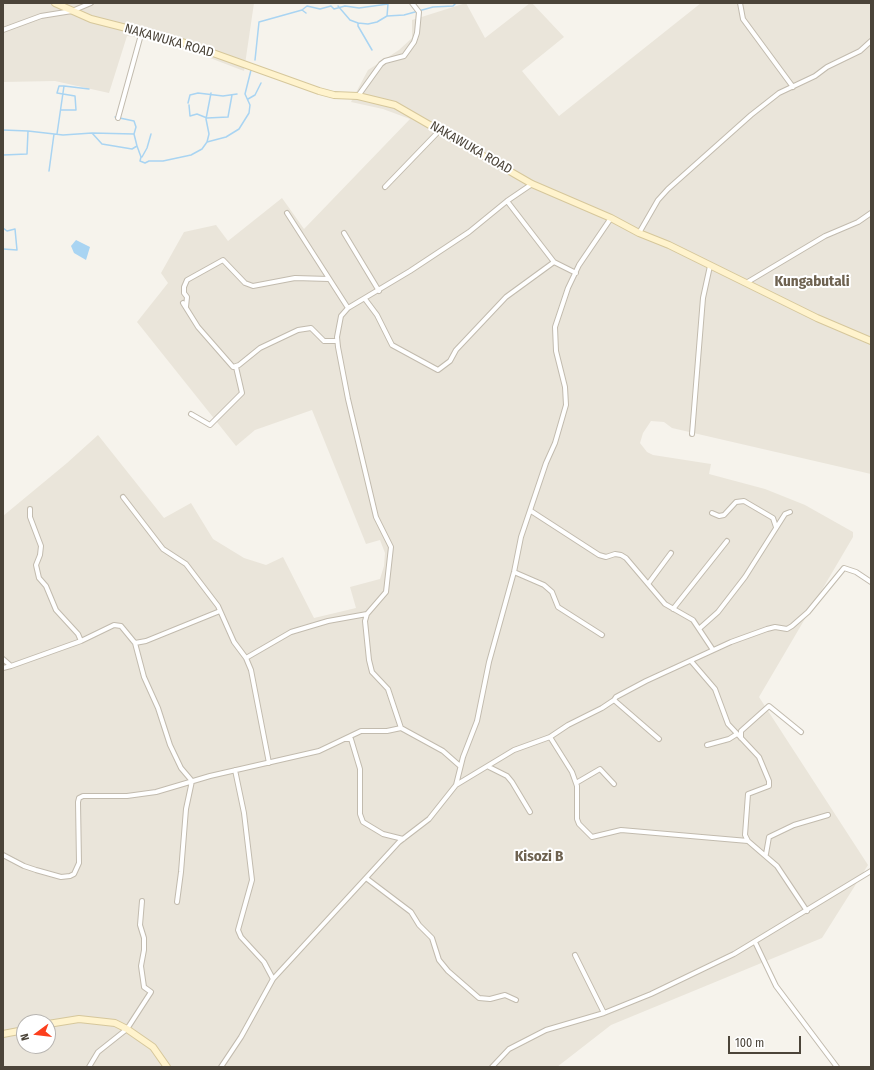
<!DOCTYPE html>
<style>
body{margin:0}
#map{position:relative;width:874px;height:1070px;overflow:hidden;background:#f6f3ec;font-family:"Fira Sans Condensed",sans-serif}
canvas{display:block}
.frame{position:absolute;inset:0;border:4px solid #4b4439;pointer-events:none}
.north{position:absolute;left:16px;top:1014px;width:40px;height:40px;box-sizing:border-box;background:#fff;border:1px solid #b7b4b0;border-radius:50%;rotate:255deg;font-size:11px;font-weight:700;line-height:16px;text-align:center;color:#4b4439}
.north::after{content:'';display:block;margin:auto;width:14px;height:18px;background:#fc3f1d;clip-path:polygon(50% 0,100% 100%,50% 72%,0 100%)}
.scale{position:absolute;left:728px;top:1036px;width:73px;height:18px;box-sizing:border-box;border:2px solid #4b4439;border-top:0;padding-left:5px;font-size:12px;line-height:14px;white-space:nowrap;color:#4b4439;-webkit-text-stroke:3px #fff;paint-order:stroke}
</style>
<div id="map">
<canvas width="874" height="1070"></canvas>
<div class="frame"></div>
<div class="north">N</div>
<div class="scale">100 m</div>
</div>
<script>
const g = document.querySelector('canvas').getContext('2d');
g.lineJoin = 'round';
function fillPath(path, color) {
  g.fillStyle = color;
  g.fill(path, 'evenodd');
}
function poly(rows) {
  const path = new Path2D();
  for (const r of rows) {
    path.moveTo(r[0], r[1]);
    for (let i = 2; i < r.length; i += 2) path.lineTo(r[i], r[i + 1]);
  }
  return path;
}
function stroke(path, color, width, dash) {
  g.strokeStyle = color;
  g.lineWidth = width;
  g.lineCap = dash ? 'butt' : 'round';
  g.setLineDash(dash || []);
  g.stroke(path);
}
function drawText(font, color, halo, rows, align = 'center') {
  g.font = font + ' "Fira Sans Condensed",sans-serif';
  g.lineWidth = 4;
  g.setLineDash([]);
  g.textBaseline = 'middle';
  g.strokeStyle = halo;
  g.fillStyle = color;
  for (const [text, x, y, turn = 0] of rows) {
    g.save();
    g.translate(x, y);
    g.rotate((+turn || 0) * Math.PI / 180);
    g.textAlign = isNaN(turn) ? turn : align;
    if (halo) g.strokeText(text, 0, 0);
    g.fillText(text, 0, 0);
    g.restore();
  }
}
fillPath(poly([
 [3,3,254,3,244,71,168,42,127,36,109,93,55,81,3,82],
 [466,3,485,38,530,3,532,3,564,37,522,71,559,116,701,3,871,3,871,474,672,428,664,422,651,421,643,433,640,443,647,452,653,455,711,464,709,474,765,489,805,505,853,532,853,537,759,697,868,865,822,938,611,1025,557,1067,3,1067,3,516,67,463,98,435,164,518,191,503,213,539,244,558,266,565,283,557,314,618,356,608,350,587,380,579,384,566,385,553,380,540,366,544,312,410,255,430,236,446,137,322,168,283,161,273,184,232,216,225,228,241,282,198,304,229,410,119,383,109,351,102,368,70,399,50,412,38,412,20],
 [24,1022,48,1022,48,1046,24,1046]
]), '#eae5da');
fillPath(poly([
 [76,240,90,247,86,260,74,253,71,246]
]), '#a9d4f2');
stroke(poly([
 [338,6,350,20,358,23,358,26,372,50],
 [302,10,306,13],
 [358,23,368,24,377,22,387,16],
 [255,60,259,22,302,10,307,6,320,9,331,6,334,9,345,6,359,8,388,4,387,16,404,15,433,7,453,6,456,3],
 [248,99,255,95,261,83],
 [188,103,190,95,198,93,223,96,237,94],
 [189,105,190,116,197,114,207,118,228,117,232,95],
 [61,110,76,110,75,96,57,93,59,86,64,86],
 [3,130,28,131],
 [92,133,134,134,136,127,134,121,115,117],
 [57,134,64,86,89,89],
 [134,134,137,146],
 [207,142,209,134,206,119,211,93],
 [3,155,27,154,28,131,63,135,92,133,102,144,132,149,137,146,141,157,140,161,145,163,149,161,163,161,191,155,202,149,207,142,226,137,239,129,249,113,250,105,245,94,251,70],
 [141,157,142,157,147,148,151,134],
 [49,171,54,134],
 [3,172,3,179],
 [3,228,7,231,15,229,17,250,3,249]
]), '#a9d4f2', 1.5);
const street = poly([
 [740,3,743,19,793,87],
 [3,30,41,16,72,11,91,3],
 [358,96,381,64,385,61,404,56,414,42,417,33,419,12,412,3],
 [118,118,142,31],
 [385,187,440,130],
 [507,201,554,262,576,273],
 [287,213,348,308],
 [344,233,379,291],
 [639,233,658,200,668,189,751,115,779,93,815,76,827,67,860,51,871,41],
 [746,283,825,236,858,222,871,213],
 [365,299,377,315,392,345,438,370,450,361,456,350,506,297,554,262],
 [183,303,198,327,233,367,239,365,260,348,298,330,311,328,324,341,337,341],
 [186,307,187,297,184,293,184,287,187,280,223,260,245,283,253,286,295,278,329,279],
 [191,414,210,425,242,393,236,367],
 [692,434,703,298,710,266],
 [123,497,163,549,186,564,218,606,234,642,246,658,251,670,269,763],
 [30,509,30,517,41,546,40,555,36,565,39,578,46,586,56,610,78,634,81,641],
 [531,511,599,555,606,557,615,554,621,555,626,558,665,604,693,620,713,650],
 [712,513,719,516,724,515,736,502,744,501,773,518,776,527],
 [514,572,544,585,552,592,558,607,602,635],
 [648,584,671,553],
 [673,609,727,541],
 [700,628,718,612,745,577,785,514,790,512],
 [135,643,144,677,158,708,170,745,181,768,192,781,186,809,181,872,177,902],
 [246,658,291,632,328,621,367,614],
 [3,659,11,666,81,641,114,625,121,626,135,643,146,641,220,611],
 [3,668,11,666],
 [614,700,659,739],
 [401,728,388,689,372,672,369,660,365,621,367,614,386,592,391,547,376,517,348,399,338,347,337,337,341,316,348,308,410,271,469,232,507,201,532,184],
 [550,737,572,772,577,786,577,819,579,824,592,837,621,830,748,841,745,835,748,794,769,786,769,781,759,757,728,724,715,689,691,661],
 [741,738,741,731,769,706,801,732],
 [345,739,351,739,360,769,360,814,363,822,383,834,403,839],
 [707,745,729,739,737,734],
 [489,767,507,776,512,782,530,812],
 [235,770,244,813,252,880,238,930,241,937,264,962,273,979],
 [576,783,600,769,614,784],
 [456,785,514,750,550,737,568,725,602,708,614,700,616,697,646,681,731,642,767,629,775,627,787,629,792,626,808,612,844,568,856,572,871,582],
 [748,841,777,866,807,911],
 [766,854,769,837,794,825,828,815],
 [3,855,24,866,36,870,61,877,70,876,74,874,79,863,78,802,79,798,83,796,127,796,156,792,210,776,319,751,361,731,387,731,401,728,443,751,460,766],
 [366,878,411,912,419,925,432,938,439,960,448,971,479,998,490,999,505,995,516,1000],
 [755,942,776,986,837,1067],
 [575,955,604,1013],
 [89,1067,98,1052,127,1029,151,992,144,987,141,966,144,950,144,938,140,925,142,901],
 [221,1067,241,1037,273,979,399,842,429,819,456,785,463,757,477,721,489,662,514,572,521,537,546,463,555,443,566,405,565,387,556,351,555,327,568,288,579,265,611,218],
 [492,1067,509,1049,546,1030,604,1013,651,994,734,954,871,871]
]);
const secondary = poly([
 [55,3,91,19,185,43,319,91,334,95,358,96,395,105,532,184,611,218,639,233,669,245,817,318,871,341],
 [48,1024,79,1019,115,1023,127,1029,153,1047,167,1067],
 [3,1034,24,1030]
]);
stroke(street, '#c2bbae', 6);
stroke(secondary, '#d6c79b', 8);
stroke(street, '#fff', 4);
stroke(secondary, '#fff3cd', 6);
drawText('13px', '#4b4439', '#fff', [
 ["NAKAWUKA ROAD",169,41,16],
 ["NAKAWUKA ROAD",471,148,30]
]);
drawText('bold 15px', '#6e6250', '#fff', [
 ["Kungabutali",812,282],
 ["Kisozi B",539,857]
]);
</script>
